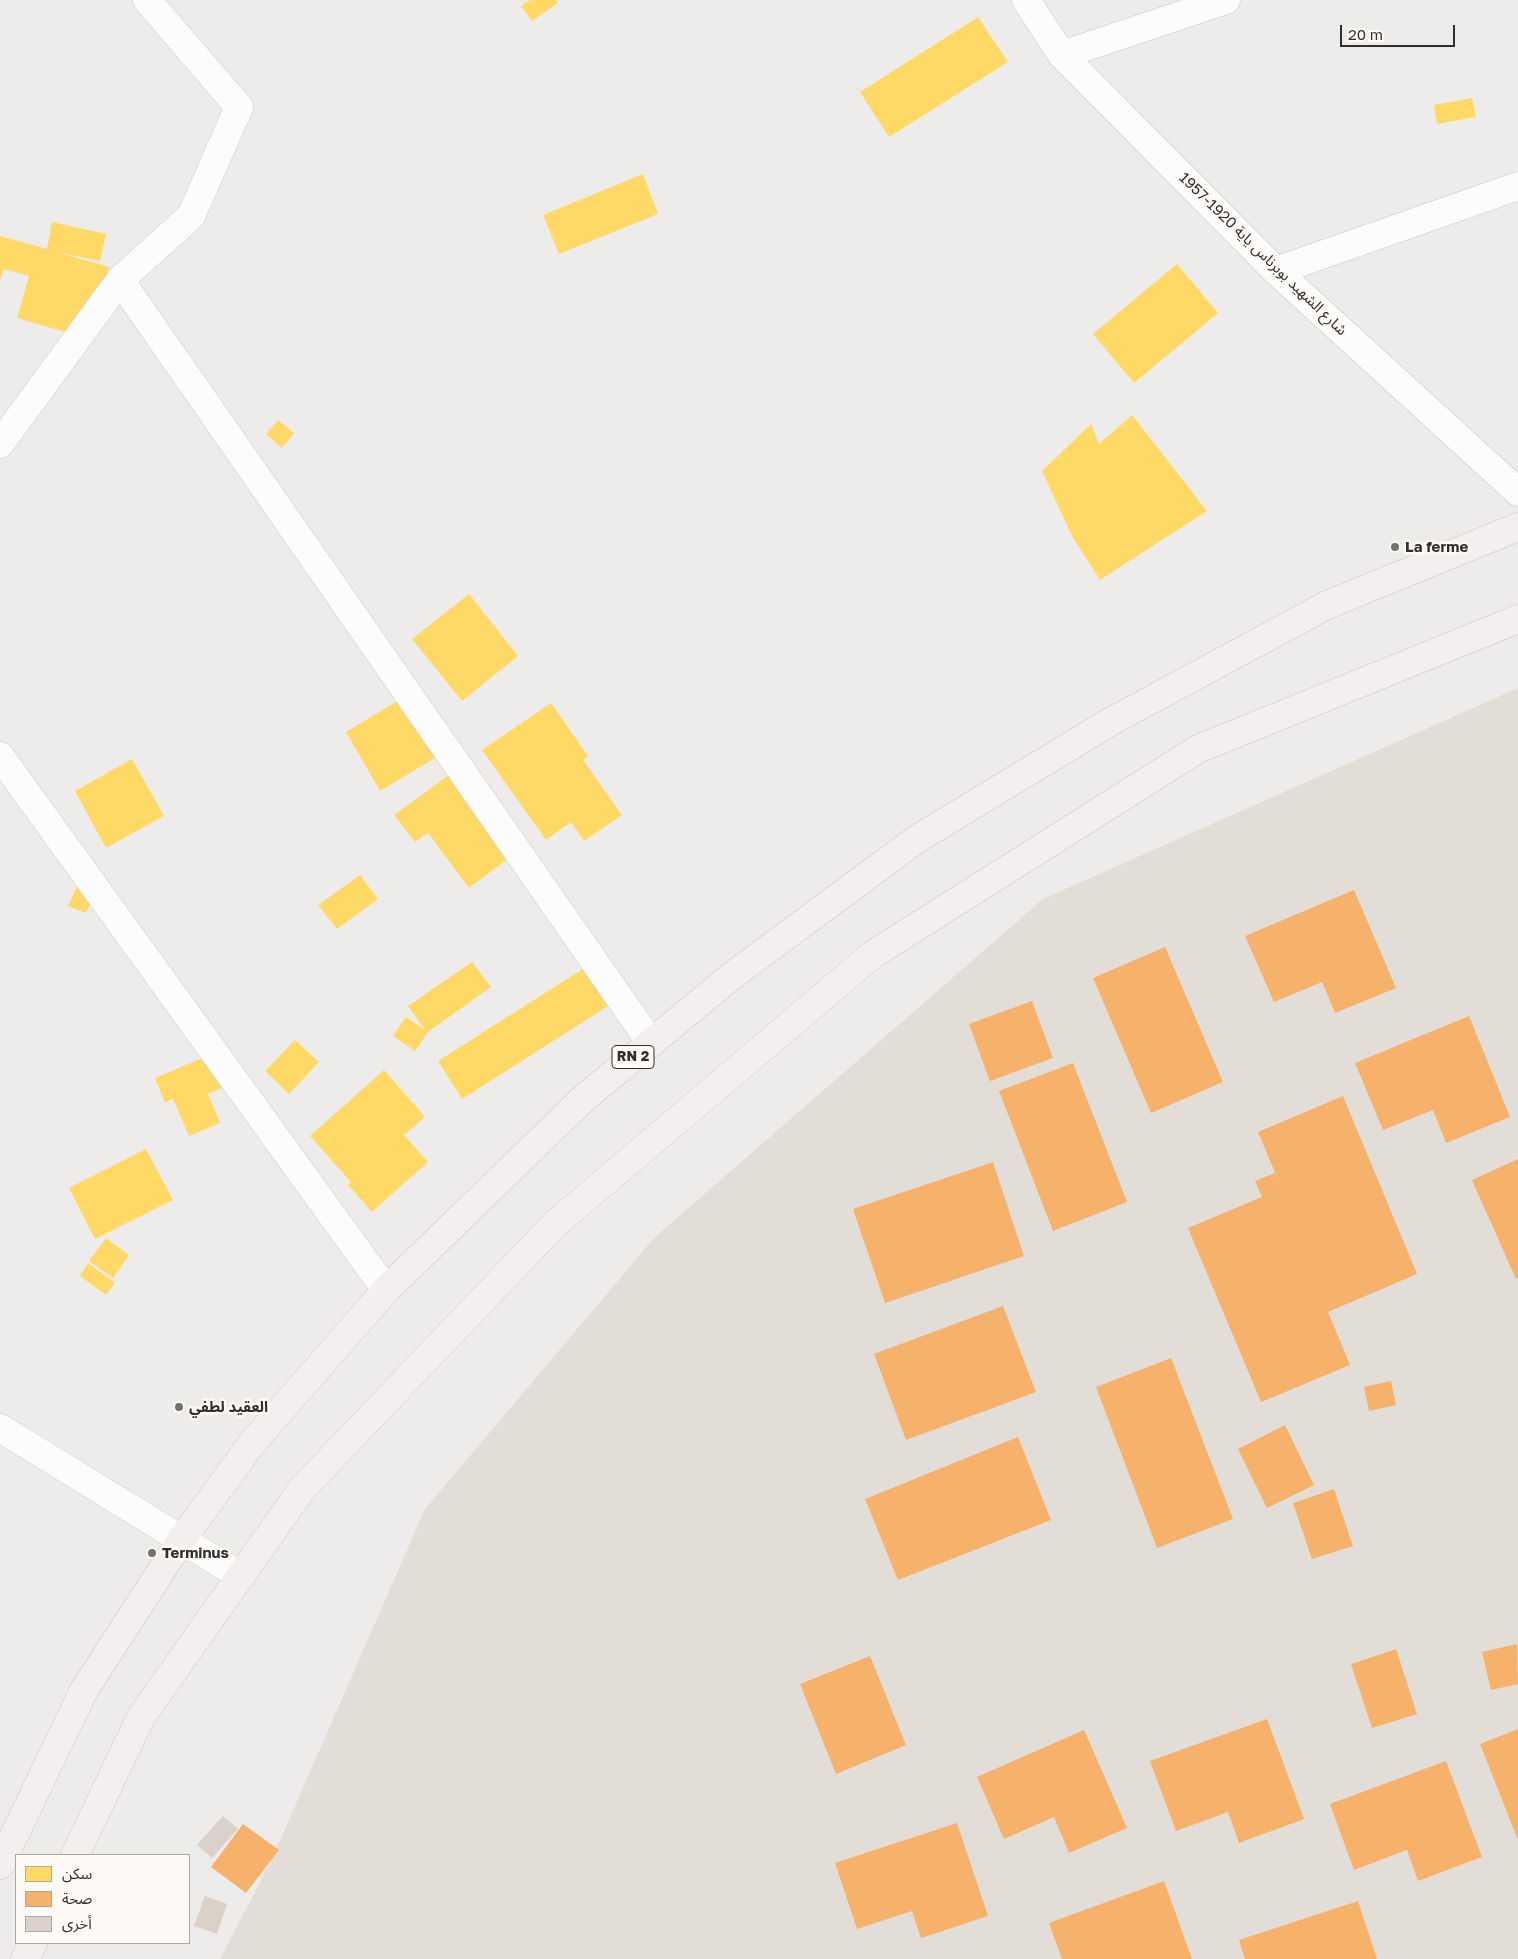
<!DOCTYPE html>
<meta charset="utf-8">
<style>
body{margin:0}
#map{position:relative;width:1518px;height:1959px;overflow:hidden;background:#eeecea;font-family:"Golos Text","Noto Sans Arabic",sans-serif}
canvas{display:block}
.legend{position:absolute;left:15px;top:1854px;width:175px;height:90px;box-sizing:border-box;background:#fdfaf5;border:1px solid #aba9a5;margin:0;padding:6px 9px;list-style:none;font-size:15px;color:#312f2e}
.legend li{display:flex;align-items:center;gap:10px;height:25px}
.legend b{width:25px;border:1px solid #aba9a5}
.scale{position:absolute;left:1340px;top:25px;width:115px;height:22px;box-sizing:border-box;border:2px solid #312f2e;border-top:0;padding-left:6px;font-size:15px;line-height:18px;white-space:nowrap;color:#312f2e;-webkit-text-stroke:4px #fdfaf5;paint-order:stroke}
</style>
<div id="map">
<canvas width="1518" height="1959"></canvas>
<ul class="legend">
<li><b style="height:14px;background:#ffd966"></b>سكن</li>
<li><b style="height:14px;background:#f6b26b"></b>صحة</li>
<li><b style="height:14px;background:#dad2c8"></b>أخرى</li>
</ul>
<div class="scale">20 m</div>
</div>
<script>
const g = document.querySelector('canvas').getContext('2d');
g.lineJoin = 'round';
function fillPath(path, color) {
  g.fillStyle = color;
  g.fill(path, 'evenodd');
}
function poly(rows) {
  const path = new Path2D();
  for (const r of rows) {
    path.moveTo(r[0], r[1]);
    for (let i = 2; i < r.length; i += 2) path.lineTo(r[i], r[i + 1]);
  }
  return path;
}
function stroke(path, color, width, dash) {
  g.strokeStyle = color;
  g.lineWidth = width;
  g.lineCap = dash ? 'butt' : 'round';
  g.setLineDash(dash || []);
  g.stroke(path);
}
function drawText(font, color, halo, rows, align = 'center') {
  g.font = font + ' "Golos Text","Noto Sans Arabic",sans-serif';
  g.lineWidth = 5;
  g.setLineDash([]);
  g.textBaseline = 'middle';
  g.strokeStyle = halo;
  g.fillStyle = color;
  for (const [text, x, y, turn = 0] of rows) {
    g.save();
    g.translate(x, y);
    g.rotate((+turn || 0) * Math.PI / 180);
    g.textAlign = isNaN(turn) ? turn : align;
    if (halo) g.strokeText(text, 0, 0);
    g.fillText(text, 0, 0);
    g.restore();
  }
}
fillPath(poly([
 [1518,688,1518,1959,220,1959,271,1861,425,1509,654,1238,1043,899]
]), '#e2ddd6');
fillPath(poly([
 [530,0,556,0,558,3,532,21,521,6],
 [978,17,1008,62,889,137,860,92],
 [1472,98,1476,117,1437,124,1434,105],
 [643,174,658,214,559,254,543,215],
 [52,222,106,234,100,261,56,252,109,267,89,339,17,318,29,276,4,269,0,280,0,236,47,249],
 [1177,264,1218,313,1134,383,1093,334],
 [1132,415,1207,511,1100,580,1072,536,1042,471,1091,424,1099,444],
 [278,420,294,433,282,448,266,434],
 [469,594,518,656,462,701,412,639],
 [406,696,440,755,380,791,346,732],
 [551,703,588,756,583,760,622,815,584,841,571,822,546,840,482,750],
 [132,759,164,816,106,848,75,791],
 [453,772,513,855,469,888,428,833,415,842,394,815],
 [360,875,378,899,337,929,318,905],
 [77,886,95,893,86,913,68,906],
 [472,962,491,987,428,1032,415,1051,393,1036,406,1017,425,1030,408,1006],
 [589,965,613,1003,462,1099,438,1061],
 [295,1040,319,1062,289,1094,265,1071],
 [219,1051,233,1083,208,1094,220,1123,189,1136,173,1099,165,1103,155,1078],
 [384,1070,425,1117,404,1135,428,1162,372,1212,348,1185,351,1182,310,1136],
 [146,1149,173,1200,95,1239,69,1188],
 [106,1238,129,1255,113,1278,89,1261],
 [88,1263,115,1283,106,1295,80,1276]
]), '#ffd966');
fillPath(poly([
 [1354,890,1396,988,1335,1013,1322,982,1274,1002,1245,936],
 [1165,947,1223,1082,1151,1113,1093,978],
 [1032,1001,1053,1058,990,1081,969,1024],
 [1469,1016,1510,1117,1446,1143,1433,1110,1383,1130,1355,1063],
 [1073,1063,1127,1202,1053,1231,999,1091],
 [1343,1096,1417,1274,1328,1312,1350,1365,1261,1402,1188,1228,1262,1197,1255,1181,1275,1173,1282,1189,1258,1132],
 [1518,1159,1518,1278,1516,1279,1472,1180],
 [993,1162,1024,1256,885,1303,853,1209],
 [1003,1306,1036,1392,906,1440,874,1354],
 [1171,1358,1233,1519,1157,1548,1096,1387],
 [1391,1381,1396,1405,1369,1411,1364,1387],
 [1285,1425,1314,1485,1267,1508,1238,1449],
 [1018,1437,1051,1520,898,1580,865,1499],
 [1334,1489,1353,1546,1312,1559,1293,1503],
 [1517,1644,1518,1684,1491,1690,1482,1652],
 [1396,1649,1417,1714,1372,1728,1351,1664],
 [870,1656,906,1745,836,1774,800,1684],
 [1267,1719,1304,1819,1239,1843,1228,1812,1176,1831,1150,1761],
 [1518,1729,1518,1840,1480,1744],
 [1084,1730,1127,1828,1069,1853,1054,1817,1004,1839,977,1777],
 [1446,1761,1482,1857,1418,1881,1407,1850,1354,1870,1330,1804],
 [957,1823,988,1916,921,1938,912,1911,857,1929,835,1863],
 [243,1824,279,1850,246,1893,211,1867],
 [1164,1881,1192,1959,1062,1959,1049,1923],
 [1358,1901,1377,1959,1245,1959,1239,1940]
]), '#f6b26b');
fillPath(poly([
 [223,1816,238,1829,212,1858,197,1845],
 [205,1896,227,1904,217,1934,194,1926]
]), '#dad2c8');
const minor = poly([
 [1026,0,1062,55,1276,271,1518,492],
 [1062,55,1226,0],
 [1276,271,1518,186],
 [120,280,651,1043],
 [0,444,120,280,191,216,239,107,147,0],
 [0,756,386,1290],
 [0,1428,241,1576]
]);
const trunk = poly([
 [75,1855,141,1717,302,1489,555,1224,872,955,1198,749,1518,619],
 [0,1865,84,1690,182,1539,253,1442,386,1290,583,1099,733,975,917,839,1110,722,1327,605,1518,527],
 [25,1959,33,1943]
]);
stroke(minor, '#c9c8c6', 29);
stroke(trunk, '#cbcaca', 29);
stroke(minor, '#fcfcfc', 28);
stroke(trunk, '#f4eeee', 28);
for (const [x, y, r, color] of [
 [1395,547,5,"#737170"],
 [179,1407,5,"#737170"],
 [152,1553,5,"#737170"]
]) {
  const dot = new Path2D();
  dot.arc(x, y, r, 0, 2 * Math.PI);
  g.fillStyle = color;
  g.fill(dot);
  stroke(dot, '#fdfaf5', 2);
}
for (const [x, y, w] of [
 [633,1057,42]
]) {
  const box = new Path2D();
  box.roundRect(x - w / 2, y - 11.5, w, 23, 4);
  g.fillStyle = '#fdfaf5';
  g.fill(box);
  stroke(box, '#312f2e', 1);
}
drawText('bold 14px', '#312f2e', null, [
 ["RN 2",633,1057]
]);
drawText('15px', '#312f2e', '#fdfaf5', [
 ["شارع الشهيد بوبرناس ياية 1920-1957",1263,254,44]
]);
drawText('bold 15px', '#312f2e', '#fdfaf5', [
 ["La ferme",1405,547],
 ["العقيد لطفي",189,1407],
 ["Terminus",162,1553]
], 'left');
</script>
